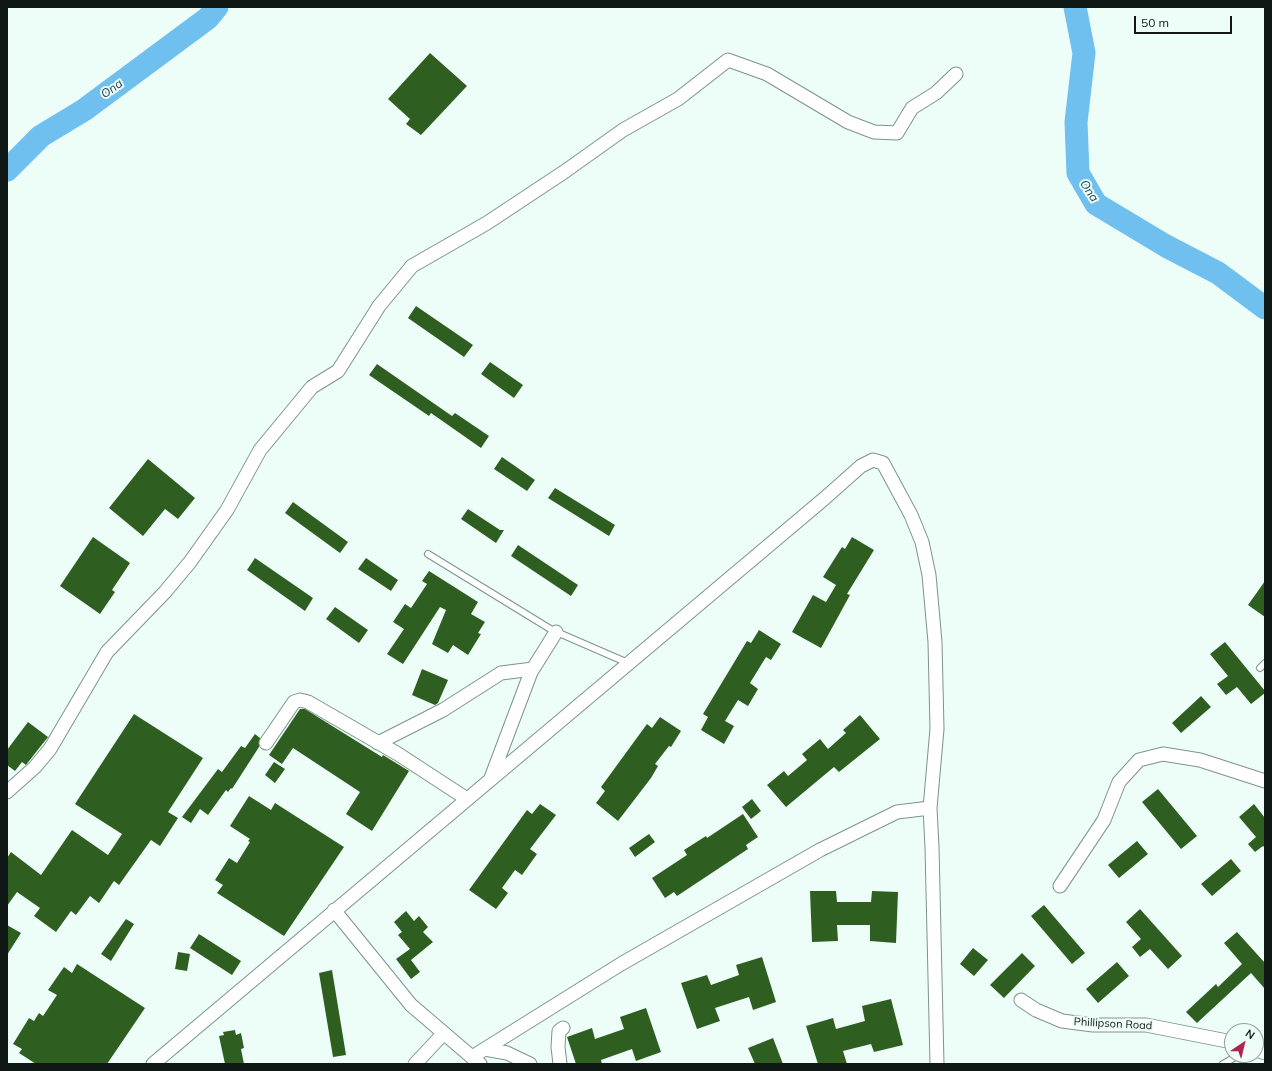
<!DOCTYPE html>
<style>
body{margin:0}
#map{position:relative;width:1272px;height:1071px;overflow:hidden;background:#ecfef7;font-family:Mulish,sans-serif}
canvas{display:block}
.frame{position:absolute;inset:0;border:8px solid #101815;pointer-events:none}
.north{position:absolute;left:1224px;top:1023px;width:40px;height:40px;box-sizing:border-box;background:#ecfef7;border:1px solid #94a29d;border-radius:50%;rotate:35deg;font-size:11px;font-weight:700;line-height:16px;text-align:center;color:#101815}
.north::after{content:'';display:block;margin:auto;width:14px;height:18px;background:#b42350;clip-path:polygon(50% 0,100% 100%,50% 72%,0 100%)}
.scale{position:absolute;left:1134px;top:16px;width:98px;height:18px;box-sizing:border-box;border:2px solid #101815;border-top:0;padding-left:5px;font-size:12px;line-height:14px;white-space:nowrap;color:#101815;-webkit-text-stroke:3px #ecfef7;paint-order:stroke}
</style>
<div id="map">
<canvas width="1272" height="1071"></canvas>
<div class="frame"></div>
<div class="north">N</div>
<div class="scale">50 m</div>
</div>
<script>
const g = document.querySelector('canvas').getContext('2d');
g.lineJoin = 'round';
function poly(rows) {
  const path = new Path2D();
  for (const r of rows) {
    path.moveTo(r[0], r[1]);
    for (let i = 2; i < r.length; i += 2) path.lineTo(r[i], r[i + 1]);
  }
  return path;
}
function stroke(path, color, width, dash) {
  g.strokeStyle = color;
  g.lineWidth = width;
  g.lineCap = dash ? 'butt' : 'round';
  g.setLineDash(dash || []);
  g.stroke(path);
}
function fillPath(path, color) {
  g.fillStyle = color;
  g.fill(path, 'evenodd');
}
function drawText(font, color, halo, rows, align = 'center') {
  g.font = font + ' Mulish,sans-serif';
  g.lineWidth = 4;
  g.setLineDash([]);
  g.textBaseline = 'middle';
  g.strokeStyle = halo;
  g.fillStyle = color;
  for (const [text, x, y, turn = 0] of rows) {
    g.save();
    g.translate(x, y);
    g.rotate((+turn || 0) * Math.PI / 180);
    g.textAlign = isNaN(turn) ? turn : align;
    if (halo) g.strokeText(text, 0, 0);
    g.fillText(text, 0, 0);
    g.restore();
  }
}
stroke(poly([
 [1075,7,1084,53,1076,122,1078,173,1096,204,1166,246,1218,273,1265,308],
 [7,170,41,136,84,110,208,18,217,7]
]), '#6fbfef', 23);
fillPath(poly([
 [430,53,467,86,421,135,406,124,410,119,388,99],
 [416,306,473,345,464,357,408,318],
 [490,362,523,385,514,398,481,374],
 [377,364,452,416,455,413,489,436,481,448,431,413,429,416,369,375],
 [502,457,535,480,527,491,494,469],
 [148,459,195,498,178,519,165,509,143,536,109,508],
 [555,488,615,525,609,536,548,498],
 [293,502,348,542,340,553,285,513],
 [468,509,500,530,504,530,496,543,461,519],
 [93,537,130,563,112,590,115,592,100,614,60,586],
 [852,537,874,550,847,594,850,595,821,648,792,632,813,595,826,602,836,585,823,577,842,547,845,549],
 [518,545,578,585,571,596,511,556],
 [255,558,313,598,305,611,247,570],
 [366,558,398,580,391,591,358,569],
 [429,571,478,602,471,614,485,622,478,633,481,634,468,655,453,645,448,653,432,644,446,610,440,607,403,664,387,654,404,629,393,622,405,604,411,608,427,584,422,581],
 [1265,581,1265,617,1248,605],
 [335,607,368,630,359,643,326,619],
 [759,630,781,644,771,660,766,657,750,683,758,689,748,706,738,700,725,721,734,726,724,744,701,730,708,717,703,714,747,641,751,643],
 [1225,642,1265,691,1265,693,1251,704,1237,687,1226,695,1217,684,1228,676,1210,654],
 [422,669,448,680,438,703,435,705,412,695],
 [1201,696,1211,707,1181,733,1172,723],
 [300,709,305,709,382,757,383,755,409,771,372,831,346,814,360,792,293,748,282,764,269,755],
 [134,714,203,758,168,812,178,818,160,846,151,840,119,885,114,881,99,903,90,896,76,915,71,911,56,932,34,916,40,908,17,892,7,906,7,858,11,852,41,875,72,830,108,855,122,834,75,804],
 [860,715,880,739,839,772,834,767,786,807,767,785,784,771,788,776,807,760,802,754,820,739,828,749,846,733,843,730],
 [660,717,681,731,671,747,669,746,655,764,658,766,651,778,618,821,596,803,605,791,601,787,647,724,652,728],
 [28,722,48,737,29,761,26,765,22,762,15,771,7,765,7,750],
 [255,734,260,738,259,747,232,789,231,788,228,792,226,790,208,815,200,809,191,823,182,817,218,769,222,772,241,746,245,748],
 [274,762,285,769,275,783,265,775],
 [1158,789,1197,836,1181,849,1142,802],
 [249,796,271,810,275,803,344,847,284,936,217,893,223,885,215,880,229,858,237,863,250,842,248,841,250,839,230,826],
 [752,799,761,811,751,819,742,807],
 [540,804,556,815,530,849,537,854,522,875,515,870,502,888,508,893,496,909,469,890,527,810,532,814],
 [1254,804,1265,818,1265,848,1263,846,1255,852,1248,844,1256,837,1239,817],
 [743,814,758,837,746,845,748,849,677,896,674,892,665,898,652,878,687,855,684,850,706,836,707,838],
 [649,834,655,842,635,857,629,848],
 [1137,841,1148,854,1119,878,1108,865],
 [1231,859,1241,871,1212,896,1201,884],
 [810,891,836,891,837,902,871,902,872,891,898,892,896,943,870,941,870,925,837,925,838,941,812,942],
 [1044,905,1085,953,1072,964,1031,916],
 [1140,909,1182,956,1168,969,1150,949,1140,957,1132,947,1141,939,1126,922],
 [406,911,414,921,419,916,428,927,423,932,433,942,411,960,420,972,411,979,396,959,410,949,398,935,402,932,394,922],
 [126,919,134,924,111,961,101,954],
 [7,925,21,933,7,955],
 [1237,932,1265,963,1265,989,1251,973,1197,1023,1186,1012,1216,984,1218,987,1242,964,1224,943],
 [199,934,241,961,232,975,190,948],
 [973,948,988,960,974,976,960,964],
 [178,952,190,954,187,971,175,969],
 [1022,953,1035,966,1004,998,990,985],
 [762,957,776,1002,753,1010,749,997,715,1008,720,1021,697,1029,681,983,707,975,711,985,739,975,736,965],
 [1117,962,1129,976,1098,1003,1086,989],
 [77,964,145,1008,107,1064,36,1064,19,1053,22,1049,13,1044,29,1018,34,1021,39,1013,43,1016,57,995,48,990,64,967,72,973],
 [332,970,346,1055,333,1057,319,973],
 [891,999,903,1045,874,1052,871,1044,843,1051,847,1064,818,1064,806,1026,833,1018,836,1029,865,1021,862,1006],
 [646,1008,661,1052,636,1061,632,1049,601,1060,602,1064,576,1064,567,1037,592,1028,595,1039,624,1029,620,1017],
 [235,1030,236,1035,241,1033,244,1048,241,1049,244,1064,225,1064,219,1036,224,1035,223,1032],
 [773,1038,783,1064,755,1064,748,1048]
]), '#2f5e21');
const service = poly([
 [428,554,552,630,628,663],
 [1260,668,1265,663],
 [1223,1064,1239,1055]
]);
const minor = poly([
 [266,743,294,702,300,700,308,702,398,754,467,799],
 [378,743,443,710,501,673,533,669],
 [491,778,531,672,556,632],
 [7,792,35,767,50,749,107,652,165,592,190,562,227,510,260,450,312,387,338,371,379,306,412,266,487,223,564,172,623,130,678,99,728,60,767,74,848,122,874,132,897,133,912,108,936,93,956,74],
 [1060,886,1104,820,1119,782,1139,760,1163,754,1200,760,1265,781],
 [334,910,411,1005,480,1064],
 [1021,1000,1036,1010,1062,1021,1093,1025,1146,1025,1232,1042],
 [485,1049,507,1053,530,1064],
 [1256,1050,1265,1053],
 [472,1057,621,964,820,850,897,812,930,808,932,847,937,1064],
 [153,1064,825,498,861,466,873,460,883,463,911,515,922,542,929,575,935,642,937,729,930,808],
 [415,1064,444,1033],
 [560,1064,558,1047,559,1031,563,1028]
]);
stroke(service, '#7e938b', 8);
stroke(minor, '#7e938b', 15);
stroke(service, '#fff', 6);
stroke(minor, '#fff', 13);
drawText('11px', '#101815', '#ecfef7', [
 ["Phillipson Road",1113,1024,3]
]);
drawText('italic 12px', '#183b4f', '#ecfef7', [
 ["Ona",112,89,-36],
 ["Ona",1089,191,56]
]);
</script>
